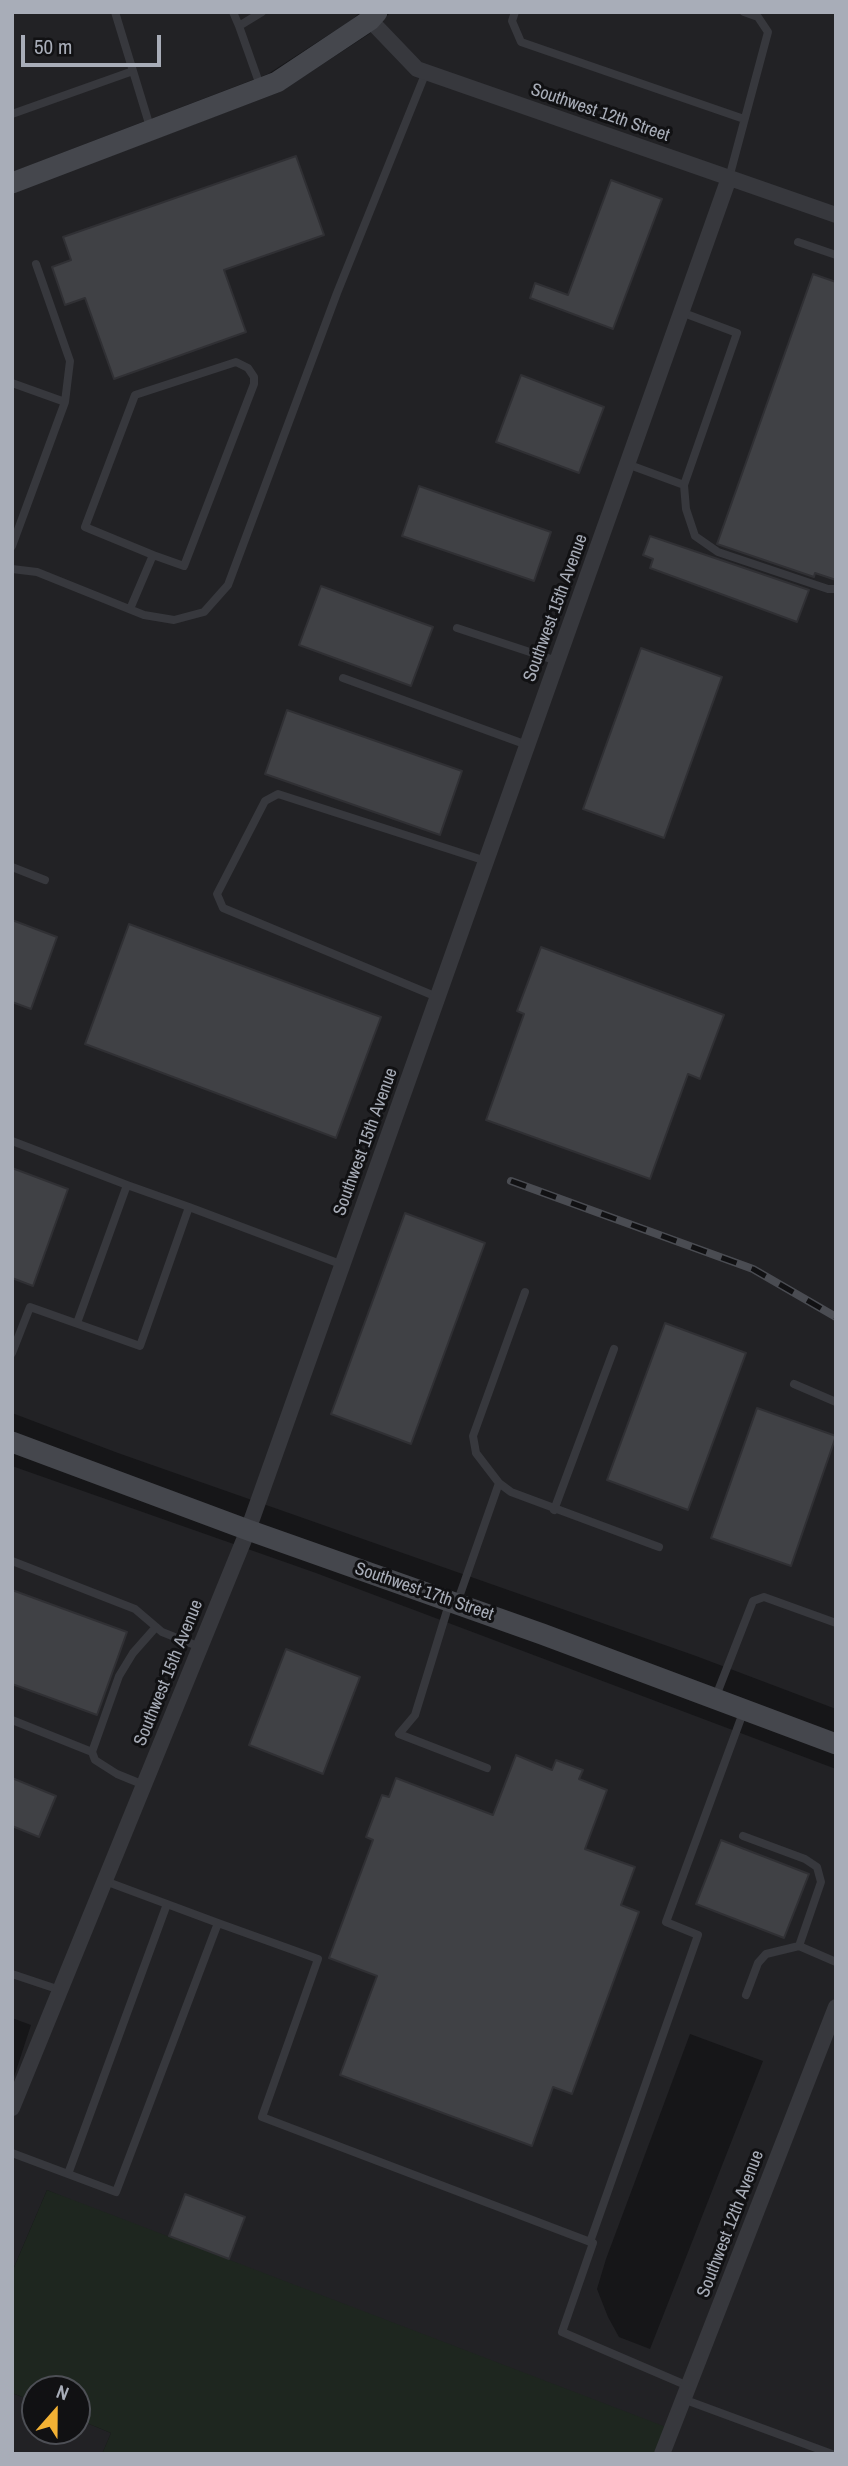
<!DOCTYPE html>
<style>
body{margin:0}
#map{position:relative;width:848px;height:2466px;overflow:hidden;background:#161618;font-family:"Archivo Narrow",sans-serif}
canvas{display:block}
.frame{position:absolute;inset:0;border:14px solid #a8adb8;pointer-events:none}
.north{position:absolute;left:21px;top:2375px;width:70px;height:70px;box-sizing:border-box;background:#111113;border:2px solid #4d4f55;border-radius:50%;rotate:21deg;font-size:19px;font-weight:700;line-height:28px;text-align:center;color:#a8adb8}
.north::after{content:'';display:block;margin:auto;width:24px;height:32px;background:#f2b134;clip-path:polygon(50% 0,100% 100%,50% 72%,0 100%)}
.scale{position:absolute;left:21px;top:35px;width:140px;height:32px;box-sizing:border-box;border:4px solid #a8adb8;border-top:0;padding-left:9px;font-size:21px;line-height:24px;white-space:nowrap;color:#a8adb8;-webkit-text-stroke:5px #111113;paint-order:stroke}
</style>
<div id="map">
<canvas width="848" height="2466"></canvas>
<div class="frame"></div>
<div class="north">N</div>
<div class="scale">50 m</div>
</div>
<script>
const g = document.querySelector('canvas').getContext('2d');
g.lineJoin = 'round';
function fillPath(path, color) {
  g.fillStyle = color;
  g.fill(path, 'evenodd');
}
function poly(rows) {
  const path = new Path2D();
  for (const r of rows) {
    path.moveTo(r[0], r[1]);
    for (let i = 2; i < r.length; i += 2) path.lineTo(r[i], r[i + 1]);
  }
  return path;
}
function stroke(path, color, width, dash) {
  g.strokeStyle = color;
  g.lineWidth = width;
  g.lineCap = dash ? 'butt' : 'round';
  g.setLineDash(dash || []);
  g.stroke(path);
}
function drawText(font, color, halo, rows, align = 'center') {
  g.font = font + ' "Archivo Narrow",sans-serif';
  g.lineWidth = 6;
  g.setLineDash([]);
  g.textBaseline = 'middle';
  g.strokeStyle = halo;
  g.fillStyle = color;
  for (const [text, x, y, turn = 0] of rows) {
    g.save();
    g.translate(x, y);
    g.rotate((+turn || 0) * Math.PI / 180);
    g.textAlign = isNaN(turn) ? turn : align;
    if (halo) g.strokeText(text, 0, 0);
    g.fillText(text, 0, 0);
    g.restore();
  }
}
fillPath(poly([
 [12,12,360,12,353,19,268,74,12,172],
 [391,12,836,12,836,1709,696,1656,118,1453,12,1413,12,193,280,92,369,34],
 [12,1466,316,1573,836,1769,836,2454,655,2454,47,2190,12,2272,12,2083,31,2025,12,2018],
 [690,2034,763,2061,650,2349,619,2337,608,2317,597,2289,606,2259],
 [12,2393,35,2402,35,2431,77,2431,77,2419,111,2433,102,2454,12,2454]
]), '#222225');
fillPath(poly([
 [47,2190,666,2427,655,2454,102,2454,111,2433,77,2419,77,2389,35,2389,35,2402,12,2393,12,2272]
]), '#1e261f');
const building = poly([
 [296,156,324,235,224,270,246,332,114,379,85,298,65,305,52,267,71,260,63,237,296,156],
 [611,180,662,199,613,329,530,298,535,283,568,295,611,180],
 [813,274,836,282,836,580,815,573,814,577,717,544,813,274],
 [521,375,604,407,579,473,496,442,521,375],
 [419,486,551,532,534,581,402,536,419,486],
 [650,536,809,590,797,622,650,568,653,559,643,555,650,536],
 [321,586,433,627,411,686,299,645,321,586],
 [641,648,722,677,664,838,583,809,641,648],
 [287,710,462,771,440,835,265,774,287,710],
 [12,920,57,937,31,1009,12,1002,12,920],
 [129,924,381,1017,336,1138,85,1044,129,924],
 [541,947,724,1015,700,1079,688,1074,650,1179,486,1120,524,1014,517,1011,541,947],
 [12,1168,68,1189,33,1286,12,1278,12,1168],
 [405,1213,485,1243,411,1444,331,1414,405,1213],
 [665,1323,746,1353,688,1510,607,1480,665,1323],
 [757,1408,836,1436,791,1566,711,1538,757,1408],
 [12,1590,127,1632,97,1715,12,1684,12,1590],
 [286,1649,360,1677,323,1774,249,1745,286,1649],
 [516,1755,552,1770,556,1760,583,1770,579,1779,607,1790,585,1849,635,1867,621,1905,639,1912,572,2094,553,2087,532,2146,340,2075,377,1976,329,1958,373,1840,366,1837,382,1795,389,1797,396,1778,493,1815,516,1755],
 [12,1778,56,1796,39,1837,12,1826,12,1778],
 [721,1840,809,1874,784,1938,696,1904,721,1840],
 [185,2194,245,2217,229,2259,169,2236,185,2194]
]);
fillPath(building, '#404145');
stroke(building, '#303034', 2);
stroke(poly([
 [115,12,151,130],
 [233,12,239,26],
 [515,12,512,21,521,42,744,119],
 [261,88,239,26,262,12],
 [12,114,133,71],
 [729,178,768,32,758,17,744,12],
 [798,242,836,255],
 [36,264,70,361,65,402],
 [681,312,737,333,684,485],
 [12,383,65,402,12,546],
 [627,464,684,485,686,509,695,536,718,552,828,589,836,589],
 [12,569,37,572,144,615,174,620,204,612,228,585,337,293,426,72],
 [130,609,153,555,184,566,254,384,254,377,248,368,236,362,135,395,85,527,153,555],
 [457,628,557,661],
 [343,678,527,745],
 [12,867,45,880],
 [437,997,223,908,217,894,265,801,278,794,486,861],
 [12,1141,127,1185],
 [189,1207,343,1265],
 [525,1292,473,1436,476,1453,499,1483,511,1492,659,1547],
 [12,1353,30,1307,140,1346,189,1207,127,1185,77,1323],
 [794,1384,836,1402],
 [554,1510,614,1349],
 [12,1561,135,1609,162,1632,200,1647],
 [457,1603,499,1483],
 [449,1604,415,1715,399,1734,487,1768],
 [716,1696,753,1601,764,1597,836,1623],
 [12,1720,92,1752],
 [144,1785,117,1774,95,1760,92,1752,119,1676,133,1653,156,1627],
 [743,1836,805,1859,817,1867,821,1882,799,1946,836,1962],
 [218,1923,318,1959,262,2117,593,2243,562,2332,688,2386],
 [12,1974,60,1990],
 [746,1995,758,1963,766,1954,799,1946],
 [12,2153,116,2192,218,1923,105,1881],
 [68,2174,167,1904],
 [590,2242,698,1935,666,1922,744,1710],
 [683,2399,832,2454]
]), '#37383d', 8);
stroke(poly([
 [370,20,417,69,836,215],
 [12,2108,248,1530,729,178],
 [662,2454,836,2007]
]), '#37383d', 16);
stroke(poly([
 [12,183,277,82,370,20,377,12],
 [12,1442,248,1530,542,1634,836,1744]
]), '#45474d', 21);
const rail = poly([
 [511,1181,753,1269,836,1317]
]);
stroke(rail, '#4a4c52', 8);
stroke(rail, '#111113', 5, [16]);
drawText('18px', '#a8adb8', '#111113', [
 ["Southwest 12th Street",600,113,19],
 ["Southwest 15th Avenue",556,608,-70],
 ["Southwest 15th Avenue",366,1142,-70],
 ["Southwest 17th Street",424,1592,19],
 ["Southwest 15th Avenue",169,1673,-68],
 ["Southwest 12th Avenue",731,2224,-69]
]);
</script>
